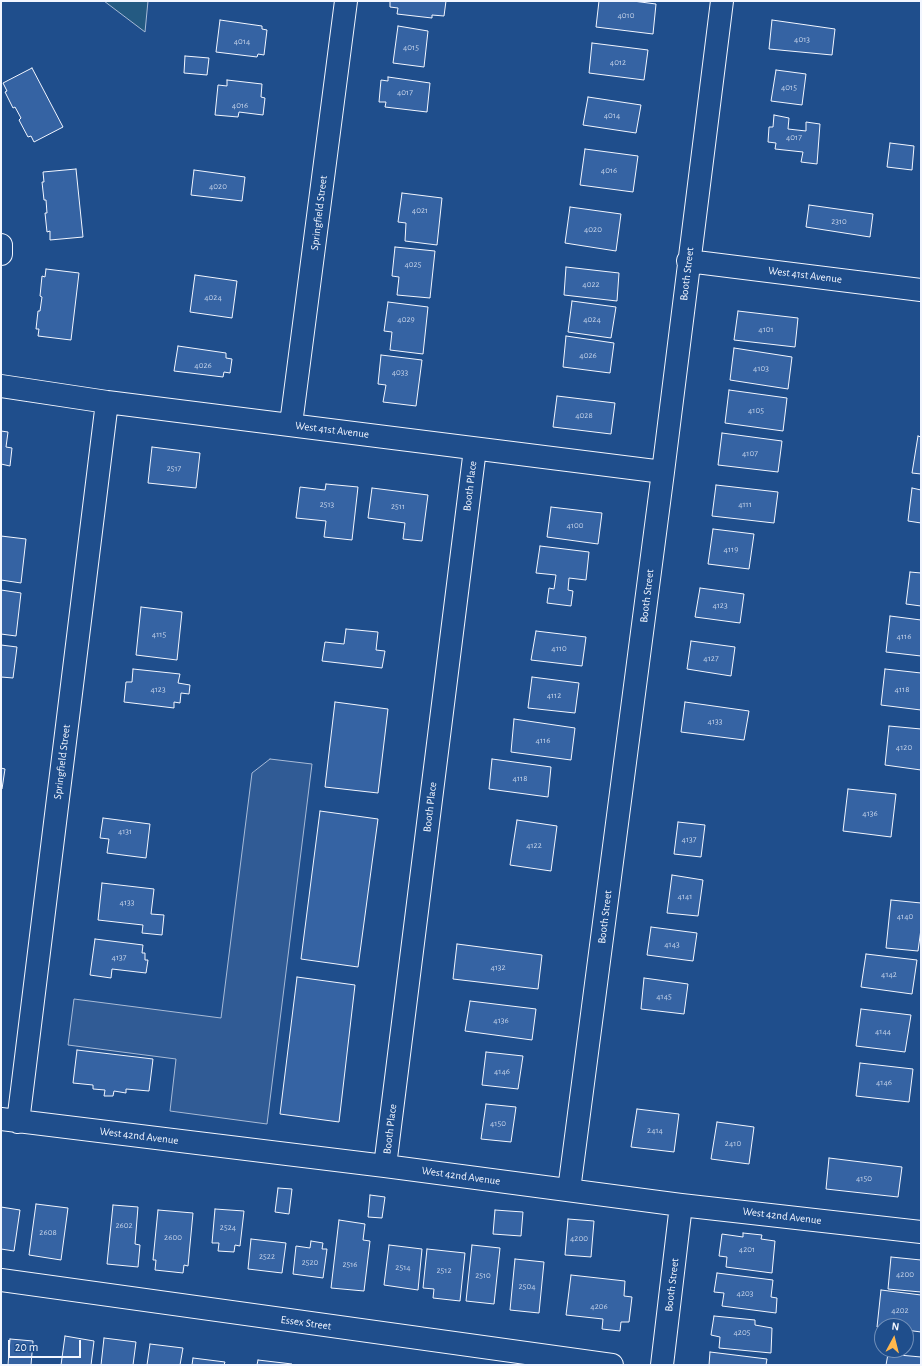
<!DOCTYPE html>
<style>
body{margin:0}
#map{position:relative;width:922px;height:1366px;overflow:hidden;background:#1f4e8c;font-family:"Alegreya Sans",sans-serif}
canvas{display:block}
.frame{position:absolute;inset:0;border:2px solid #f2f6ff;pointer-events:none}
.north{position:absolute;left:874px;top:1318px;width:40px;height:40px;box-sizing:border-box;background:#1f4e8c;border:1px solid #7391ba;border-radius:50%;rotate:7deg;font-size:11px;font-weight:700;line-height:16px;text-align:center;color:#f2f6ff}
.north::after{content:'';display:block;margin:auto;width:14px;height:18px;background:#ffb74d;clip-path:polygon(50% 0,100% 100%,50% 72%,0 100%)}
.scale{position:absolute;left:8px;top:1340px;width:73px;height:18px;box-sizing:border-box;border:2px solid #f2f6ff;border-top:0;padding-left:5px;font-size:12px;line-height:14px;white-space:nowrap;color:#f2f6ff;-webkit-text-stroke:3px #1f4e8c;paint-order:stroke}
</style>
<div id="map">
<canvas width="922" height="1366"></canvas>
<div class="frame"></div>
<div class="north">N</div>
<div class="scale">20 m</div>
</div>
<script>
const g = document.querySelector('canvas').getContext('2d');
g.lineJoin = 'round';
function fillPath(path, color) {
  g.fillStyle = color;
  g.fill(path, 'evenodd');
}
function poly(rows) {
  const path = new Path2D();
  for (const r of rows) {
    path.moveTo(r[0], r[1]);
    for (let i = 2; i < r.length; i += 2) path.lineTo(r[i], r[i + 1]);
  }
  return path;
}
function stroke(path, color, width, dash) {
  g.strokeStyle = color;
  g.lineWidth = width;
  g.lineCap = dash ? 'butt' : 'round';
  g.setLineDash(dash || []);
  g.stroke(path);
}
function drawText(font, color, halo, rows, align = 'center') {
  g.font = font + ' "Alegreya Sans",sans-serif';
  g.lineWidth = 3;
  g.setLineDash([]);
  g.textBaseline = 'middle';
  g.strokeStyle = halo;
  g.fillStyle = color;
  for (const [text, x, y, turn = 0] of rows) {
    g.save();
    g.translate(x, y);
    g.rotate((+turn || 0) * Math.PI / 180);
    g.textAlign = isNaN(turn) ? turn : align;
    if (halo) g.strokeText(text, 0, 0);
    g.fillText(text, 0, 0);
    g.restore();
  }
}
const green = poly([
 [104,1,148,1,145,32,104,1]
]);
fillPath(green, '#245a82');
stroke(green, '#a8bbd7', 1);
const parking = poly([
 [270,759,312,764,267,1124,170,1111,176,1059,68,1045,74,999,221,1018,252,773,270,759]
]);
fillPath(parking, '#305b95');
stroke(parking, '#a8bbd7', 1);
const building = poly([
 [390,1,446,1,444,16,432,15,432,18,397,14,398,8,390,7,390,1],
 [599,1,633,1,656,4,653,34,596,27,599,1],
 [220,20,262,26,262,29,267,30,264,55,258,54,257,57,216,52,220,20],
 [772,20,835,29,832,55,769,49,772,20],
 [398,26,428,31,424,67,393,63,398,26],
 [592,43,648,50,644,80,589,73,592,43],
 [185,56,209,58,207,75,184,73,185,56],
 [32,68,63,127,34,142,31,136,28,137,19,120,21,118,15,107,13,108,5,92,7,91,3,83,32,68],
 [776,70,806,74,802,105,771,101,776,70],
 [388,77,430,83,427,112,385,107,386,102,379,102,381,80,388,81,388,77],
 [227,80,262,84,261,97,265,98,263,115,239,112,238,117,215,115,218,85,227,86,227,80],
 [588,97,641,105,636,133,583,125,588,97],
 [774,115,789,118,788,129,806,131,806,122,820,124,817,164,801,162,803,152,775,149,776,143,768,142,769,127,773,127,774,115],
 [890,143,914,146,912,170,887,167,890,143],
 [585,149,638,156,633,192,580,185,585,149],
 [76,169,83,237,50,240,50,231,47,232,45,213,47,213,46,200,44,200,42,182,44,182,43,172,76,169],
 [194,170,245,177,242,201,191,195,194,170],
 [402,193,442,198,437,245,405,241,406,223,398,222,402,193],
 [809,205,873,214,870,237,806,227,809,205],
 [570,207,621,214,616,251,565,243,570,207],
 [395,247,435,251,430,298,397,295,399,277,392,276,395,247],
 [566,267,619,273,617,301,564,295,566,267],
 [46,269,79,273,71,340,38,336,39,329,36,329,38,311,40,311,42,297,40,296,42,276,45,277,46,269],
 [195,275,237,281,232,318,190,312,195,275],
 [572,301,616,307,611,338,568,332,572,301],
 [388,302,428,307,423,354,390,350,392,332,384,331,388,302],
 [738,311,798,318,795,347,734,340,738,311],
 [566,336,614,343,610,373,563,367,566,336],
 [178,346,226,353,226,358,232,359,230,373,224,372,223,377,174,371,178,346],
 [734,348,792,357,788,389,730,380,734,348],
 [381,355,422,360,416,406,383,402,386,385,378,384,381,355],
 [729,390,787,398,783,431,725,423,729,390],
 [557,396,615,403,611,434,553,427,557,396],
 [1,431,8,432,6,447,12,448,10,466,1,464,1,431],
 [722,433,782,441,778,472,718,465,722,433],
 [918,436,921,437,921,474,912,473,918,436],
 [152,447,200,453,196,488,148,483,152,447],
 [326,484,358,487,352,540,324,537,326,521,296,518,300,487,325,490,326,484],
 [716,485,778,492,774,523,712,516,716,485],
 [372,488,428,495,422,541,403,539,405,523,368,518,372,488],
 [912,488,921,490,921,523,908,521,912,488],
 [551,507,602,513,598,544,547,537,551,507],
 [713,529,754,534,749,569,708,564,713,529],
 [1,536,26,539,21,583,1,580,1,536],
 [540,546,589,552,586,580,569,578,568,590,573,591,571,606,547,603,549,588,554,589,556,575,536,573,540,546],
 [910,572,921,573,921,606,906,604,910,572],
 [700,588,744,594,740,623,695,617,700,588],
 [1,590,21,593,16,636,1,634,1,590],
 [141,607,182,612,177,660,136,655,141,607],
 [890,616,921,620,921,656,886,652,890,616],
 [346,629,378,632,376,650,385,651,382,668,322,661,325,642,344,644,346,629],
 [536,631,586,637,582,666,531,660,536,631],
 [691,641,735,647,731,676,687,669,691,641],
 [1,645,17,647,13,678,1,677,1,645],
 [133,669,180,674,178,683,190,685,189,694,181,693,180,703,174,702,174,708,124,702,126,682,132,682,133,669],
 [885,669,921,673,921,710,881,705,885,669],
 [532,677,579,683,575,713,528,708,532,677],
 [335,702,388,709,378,793,325,787,335,702],
 [685,702,749,711,744,740,681,732,685,702],
 [514,719,575,728,571,760,511,752,514,719],
 [889,726,921,729,921,770,885,765,889,726],
 [492,759,551,767,548,797,489,789,492,759],
 [1,768,5,769,2,789,1,789,1,768],
 [848,789,896,794,891,837,843,831,848,789],
 [320,811,378,819,358,967,301,959,320,811],
 [103,818,150,824,146,858,107,853,109,839,100,838,103,818],
 [517,820,557,826,551,871,510,865,517,820],
 [678,822,705,825,701,857,674,854,678,822],
 [672,875,703,880,698,916,667,913,672,875],
 [102,883,154,889,151,914,164,915,162,935,142,933,143,925,98,920,102,883],
 [891,900,921,903,921,929,918,951,886,948,891,900],
 [651,927,697,933,693,961,647,955,651,927],
 [95,939,143,945,142,953,145,953,145,960,148,960,146,973,112,969,111,978,90,975,95,939],
 [457,944,542,955,538,989,453,979,457,944],
 [866,954,917,960,912,994,861,987,866,954],
 [297,977,355,985,339,1122,280,1114,297,977],
 [644,978,688,984,684,1014,641,1009,644,978],
 [470,1001,536,1009,532,1040,465,1031,470,1001],
 [861,1009,911,1015,905,1052,856,1046,861,1009],
 [77,1050,153,1059,149,1091,126,1089,126,1093,114,1091,113,1096,104,1096,105,1090,93,1089,93,1085,73,1083,77,1050],
 [486,1052,523,1056,518,1089,482,1085,486,1052],
 [860,1063,913,1069,909,1102,856,1096,860,1063],
 [486,1104,516,1107,511,1142,481,1139,486,1104],
 [637,1109,679,1114,674,1152,631,1147,637,1109],
 [717,1122,754,1127,749,1164,711,1159,717,1122],
 [829,1158,902,1167,898,1197,826,1189,829,1158],
 [278,1188,292,1189,289,1214,275,1212,278,1188],
 [370,1195,385,1197,382,1218,368,1217,370,1195],
 [36,1204,68,1208,61,1260,29,1255,36,1204],
 [113,1205,138,1207,135,1244,140,1245,138,1267,107,1264,113,1205],
 [1,1207,20,1210,14,1251,1,1249,1,1207],
 [215,1209,244,1211,240,1246,235,1245,234,1252,218,1251,219,1243,212,1243,215,1209],
 [158,1210,193,1213,188,1266,184,1265,183,1273,155,1270,156,1260,153,1260,158,1210],
 [495,1210,523,1212,521,1236,493,1234,495,1210],
 [568,1219,594,1221,591,1257,565,1255,568,1219],
 [339,1220,365,1224,363,1240,370,1241,364,1291,331,1288,339,1220],
 [743,1233,762,1235,761,1239,775,1241,772,1273,726,1267,727,1257,719,1256,722,1234,743,1237,743,1233],
 [251,1239,286,1243,282,1273,248,1269,251,1239],
 [311,1241,323,1243,322,1249,327,1249,323,1278,293,1274,296,1246,310,1248,311,1241],
 [389,1245,422,1249,418,1290,384,1285,389,1245],
 [472,1245,500,1248,494,1304,466,1301,472,1245],
 [427,1249,465,1253,460,1301,433,1298,434,1289,423,1288,427,1249],
 [891,1257,921,1260,921,1292,888,1289,891,1257],
 [515,1259,544,1262,539,1313,510,1310,515,1259],
 [717,1273,773,1280,771,1297,777,1298,776,1313,722,1306,724,1293,714,1292,717,1273],
 [571,1275,625,1281,624,1296,632,1297,629,1322,621,1322,620,1331,602,1329,603,1319,566,1315,571,1275],
 [881,1290,921,1295,921,1332,906,1330,906,1326,877,1327,881,1290],
 [714,1316,755,1320,755,1325,772,1328,771,1353,719,1348,720,1337,711,1335,714,1316],
 [65,1336,94,1341,91,1365,61,1365,65,1336],
 [104,1338,136,1342,133,1365,101,1365,104,1338],
 [10,1339,33,1341,31,1365,8,1365,10,1339],
 [150,1344,183,1348,180,1365,147,1365,150,1344],
 [710,1352,767,1359,766,1365,709,1365,710,1352],
 [888,1354,921,1357,921,1365,886,1365,888,1354],
 [193,1358,225,1362,224,1365,192,1365,193,1358],
 [258,1360,292,1364,292,1365,257,1365,258,1360]
]);
fillPath(building, '#3563a3');
stroke(building, '#f2f6ff', 1);
const minor = poly([
 [1,245,1,254],
 [688,261,921,290],
 [1,386,107,402,663,472],
 [291,424,346,1],
 [1,1119,385,1166,681,1205,921,1232],
 [18,1122,107,402],
 [385,1166,475,449],
 [569,1190,663,472,722,1],
 [1,1280,612,1365],
 [662,1365,681,1205]
]);
stroke(minor, '#f2f6ff', 24);
stroke(minor, '#1f4e8c', 22);
drawText('9px', '#c3d1e8', null, [
 ["4010",626,15],
 ["4013",802,39],
 ["4014",242,41],
 ["4015",411,47],
 ["4012",618,62],
 ["4015",789,87],
 ["4017",405,92],
 ["4016",240,105],
 ["4014",612,115],
 ["4017",794,137],
 ["4016",609,170],
 ["4020",218,186],
 ["4021",420,210],
 ["2310",839,221],
 ["4020",593,229],
 ["4025",413,264],
 ["4022",591,284],
 ["4024",213,297],
 ["4029",406,319],
 ["4024",592,319],
 ["4101",766,329],
 ["4026",588,355],
 ["4026",203,365],
 ["4103",761,368],
 ["4033",400,372],
 ["4105",756,410],
 ["4028",584,415],
 ["4107",750,453],
 ["2517",174,468],
 ["2513",327,504],
 ["4111",745,504],
 ["2511",398,506],
 ["4100",575,525],
 ["4119",731,549],
 ["4123",720,605],
 ["4115",159,634],
 ["4116",904,636],
 ["4110",559,648],
 ["4127",711,658],
 ["4123",158,689],
 ["4118",902,689],
 ["4112",554,695],
 ["4133",715,721],
 ["4116",543,740],
 ["4120",904,747],
 ["4118",520,778],
 ["4136",870,813],
 ["4131",125,831],
 ["4137",689,839],
 ["4122",534,845],
 ["4141",685,896],
 ["4133",127,902],
 ["4140",905,916],
 ["4143",672,944],
 ["4137",119,957],
 ["4132",498,967],
 ["4142",889,974],
 ["4145",664,996],
 ["4136",501,1020],
 ["4144",883,1031],
 ["4146",502,1071],
 ["4146",884,1082],
 ["4150",498,1123],
 ["2414",655,1130],
 ["2410",733,1143],
 ["4150",864,1178],
 ["2602",124,1225],
 ["2524",228,1227],
 ["2608",48,1232],
 ["2600",173,1237],
 ["4200",579,1238],
 ["4201",747,1249],
 ["2522",267,1256],
 ["2520",310,1262],
 ["2516",350,1264],
 ["2514",403,1267],
 ["2512",444,1270],
 ["4200",905,1274],
 ["2510",483,1275],
 ["2504",527,1286],
 ["4203",745,1293],
 ["4206",599,1306],
 ["4202",900,1310],
 ["4205",742,1332]
]);
drawText('11px', '#f2f6ff', '#1f4e8c', [
 ["Springfield Street",319,213,-83],
 ["Booth Street",687,274,-83],
 ["West 41st Avenue",805,275,7],
 ["West 41st Avenue",332,430,7],
 ["Booth Place",470,486,-83],
 ["Booth Street",647,596,-83],
 ["Springfield Street",62,762,-83],
 ["Booth Place",430,807,-83],
 ["Booth Street",605,917,-83],
 ["Booth Place",390,1129,-83],
 ["West 42nd Avenue",139,1136,7],
 ["West 42nd Avenue",461,1176,8],
 ["West 42nd Avenue",782,1216,7],
 ["Booth Street",672,1285,-83],
 ["Essex Street",306,1323,8]
]);
</script>
